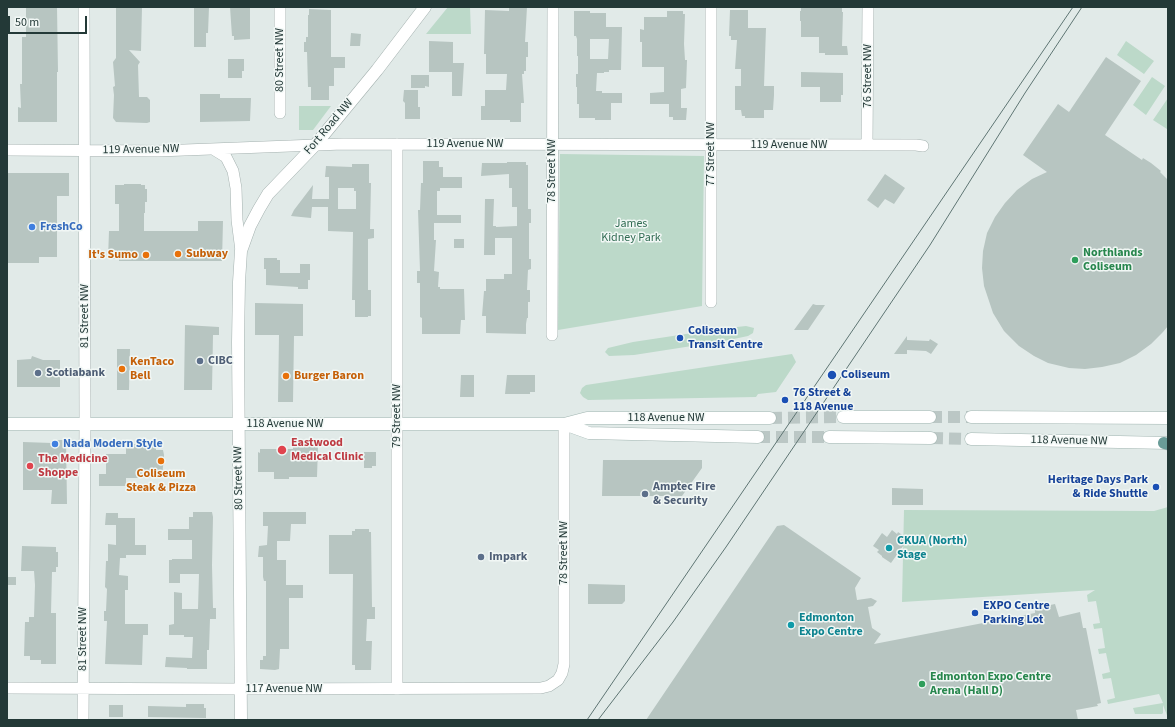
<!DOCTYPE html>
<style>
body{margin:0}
#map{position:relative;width:1175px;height:727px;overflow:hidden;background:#e1eae8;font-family:"Source Sans 3",sans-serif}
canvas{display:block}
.frame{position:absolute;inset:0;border:8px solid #233937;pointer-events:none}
.scale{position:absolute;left:8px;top:16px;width:79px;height:18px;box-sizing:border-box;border:2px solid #233937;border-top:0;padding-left:5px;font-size:12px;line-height:14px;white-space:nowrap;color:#233937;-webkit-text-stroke:3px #f1f7f5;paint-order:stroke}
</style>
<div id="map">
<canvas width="1175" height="727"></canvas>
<div class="frame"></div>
<div class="scale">50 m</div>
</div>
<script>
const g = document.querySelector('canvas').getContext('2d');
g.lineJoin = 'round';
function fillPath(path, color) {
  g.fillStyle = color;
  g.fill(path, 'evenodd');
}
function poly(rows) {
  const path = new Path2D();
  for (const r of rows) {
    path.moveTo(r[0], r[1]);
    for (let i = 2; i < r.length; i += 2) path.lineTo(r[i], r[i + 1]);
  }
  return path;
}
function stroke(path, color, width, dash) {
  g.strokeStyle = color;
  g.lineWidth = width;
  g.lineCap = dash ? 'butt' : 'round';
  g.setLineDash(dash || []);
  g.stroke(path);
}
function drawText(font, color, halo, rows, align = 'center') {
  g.font = font + ' "Source Sans 3",sans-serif';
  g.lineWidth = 3;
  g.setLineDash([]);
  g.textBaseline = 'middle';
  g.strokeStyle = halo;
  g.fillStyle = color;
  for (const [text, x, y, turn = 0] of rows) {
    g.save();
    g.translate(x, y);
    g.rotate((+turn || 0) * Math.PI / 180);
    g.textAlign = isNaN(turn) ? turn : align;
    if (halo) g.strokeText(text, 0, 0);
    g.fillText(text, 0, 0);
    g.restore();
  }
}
fillPath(poly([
 [448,7,470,7,471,34,426,34],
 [1126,41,1154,61,1144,74,1117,55],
 [1152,77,1165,86,1146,115,1133,105],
 [1168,98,1168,127,1167,129,1153,120],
 [299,106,331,106,313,130,299,130],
 [560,154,704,156,702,306,558,330],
 [746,326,754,328,753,333,748,336,724,341,634,355,609,356,605,352,608,348,633,342,719,329],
 [792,354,796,362,776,392,758,394,756,397,588,400,583,397,580,393,582,388,586,385],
 [1168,507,1168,718,1163,705,1163,713,1162,714,1135,714,1133,708,1163,703,1159,694,1108,704,1107,700,1115,698,1111,678,1103,679,1102,674,1110,672,1106,653,1099,654,1098,649,1105,648,1102,628,1094,629,1093,624,1100,623,1096,601,1088,602,1087,595,1095,590,902,602,904,510,1154,511]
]), '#bcd9c9');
fillPath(poly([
 [26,7,57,7,58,72,57,72,57,122,18,122,18,107,21,108,20,84,22,84,22,37,26,37],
 [116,7,142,7,141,51,129,50,140,62,138,65,139,97,147,97,150,100,150,122,147,123,116,122,113,118,114,95,113,87,115,86,113,62,116,58],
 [194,7,209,7,208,33,206,33,206,47,194,47],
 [230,7,250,7,250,39,234,40,234,36,232,36],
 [509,7,527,7,525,42,528,42,528,57,526,57,526,71,524,71,524,74,522,74,524,103,521,103,521,122,510,122,510,120,481,120,481,106,485,106,485,90,506,90,507,74,486,74,486,54,484,54,485,10,509,11],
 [801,7,842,7,842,12,843,12,842,46,847,46,848,55,825,55,825,53,819,53,819,37,801,37,801,21,800,21,800,11,801,11],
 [309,9,331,10,331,57,345,57,345,68,334,68,334,86,329,86,329,100,311,100,311,87,308,87,307,52,304,52,304,42,306,42,306,37,308,37,308,15,309,15],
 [730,10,748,10,748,28,766,28,764,86,774,86,774,95,773,110,764,110,764,118,745,118,745,116,742,116,741,110,735,110,735,86,741,86,741,69,735,69,737,40,731,40,731,36,729,36],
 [574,11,590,11,590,13,606,13,606,27,622,27,621,70,609,70,609,72,604,72,604,73,597,73,596,91,602,91,602,93,622,93,622,103,611,103,611,120,595,120,595,118,579,118,579,104,577,104,577,87,576,87,576,74,578,74,578,56,577,56,577,39,576,36,574,36],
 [590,39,609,39,608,59,590,59],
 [667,11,683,11,683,14,685,14,684,44,685,60,687,60,686,88,681,89,681,108,687,108,686,120,673,120,673,117,669,117,669,104,650,104,650,93,664,92,664,67,642,67,642,42,640,42,640,29,644,30,644,17,667,17],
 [351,33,361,34,360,46,350,46],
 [429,41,453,42,453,63,464,63,462,96,452,96,452,72,429,72],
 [1106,57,1141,81,1105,135,1142,160,1143,158,1151,163,1161,171,1160,172,1168,180,1168,326,1163,332,1151,344,1136,355,1120,363,1102,367,1085,369,1069,368,1048,363,1034,356,1019,346,1004,331,993,313,984,286,982,268,983,251,987,233,995,217,1005,203,1017,190,1032,179,1047,172,1023,155,1058,104,1069,112],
 [228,59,244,59,244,71,242,71,242,78,228,78],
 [801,72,843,73,843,95,841,95,841,102,820,102,820,87,801,87],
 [411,75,429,75,429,87,425,86,425,88,411,88],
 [404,90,418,90,418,107,420,107,420,119,405,119,405,103,403,101],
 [200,94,220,94,220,98,251,98,250,121,200,122],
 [423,161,439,161,439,167,443,167,443,177,462,177,462,188,440,188,440,191,437,191,437,215,461,215,461,223,434,223,434,240,436,240,434,271,439,272,438,287,440,287,440,289,464,289,465,320,461,320,460,334,422,334,422,318,420,317,420,283,417,283,417,271,420,271,418,210,420,210,421,183,423,183],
 [507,162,526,162,526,165,528,165,528,209,531,209,531,223,529,223,529,259,531,259,531,269,528,270,527,290,530,290,530,302,528,302,528,318,527,318,526,324,526,334,486,333,486,316,482,316,484,291,486,291,486,279,504,279,504,274,512,274,512,238,495,238,495,255,484,255,485,199,494,199,493,226,496,226,496,227,517,226,517,207,512,207,512,188,509,188,509,174,481,176,482,163,507,163],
 [352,164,369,164,369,183,371,183,370,229,374,229,374,238,368,239,368,290,371,290,371,316,368,316,368,317,355,317,355,300,352,300,353,232,328,231,328,207,312,207,311,218,291,216,294,210,313,185,312,199,329,199,329,177,325,177,326,166,352,167],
 [338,188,354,188,354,191,356,191,356,209,338,209],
 [7,173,69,173,69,196,57,196,57,257,39,257,39,263,7,263],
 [885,174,905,188,894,204,885,199,878,208,867,200],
 [124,184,141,184,141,185,145,185,145,189,147,189,147,202,145,202,145,213,144,213,144,231,198,231,198,221,223,221,222,261,119,261,119,259,108,259,109,231,119,231,119,204,115,204,115,185,124,185],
 [454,239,464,239,464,248,454,248],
 [264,258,277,258,277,260,280,260,280,273,300,273,300,264,310,264,310,280,308,280,308,289,298,289,298,287,266,285,266,269,264,269],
 [255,303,303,304,303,336,294,336,293,402,278,402,279,335,255,335],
 [813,304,816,305,825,305,808,330,794,330],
 [185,325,219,327,219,335,213,335,212,390,184,390],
 [907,336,907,340,929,341,930,339,938,344,931,354,926,351,907,350,907,354,894,354],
 [117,349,130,349,129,390,117,390],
 [32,356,43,360,60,360,60,387,17,387,17,360,31,359],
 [461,375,474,375,474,397,460,397],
 [507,375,535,375,535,392,530,392,530,394,505,394],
 [52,440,66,440,67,504,51,504,52,490,23,490,23,442,52,443],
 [126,444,156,444,156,450,163,450,164,455,162,478,126,478,126,486,99,486,99,474,106,474,106,454,126,454],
 [293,446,318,446,317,477,289,477,289,479,274,479,274,472,258,472,258,452,260,453,260,449,293,449],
 [364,452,376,452,376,466,372,466,372,468,364,468],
 [603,460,702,460,702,468,682,496,602,496],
 [892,488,923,489,923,505,892,505],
 [193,512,212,512,213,517,212,565,213,608,216,608,216,619,210,619,209,650,207,650,207,669,187,669,187,668,165,667,166,657,192,658,193,637,184,637,184,635,169,635,169,625,174,624,174,592,182,593,182,609,198,609,199,574,180,574,180,583,169,583,169,560,172,560,172,559,192,559,192,540,168,540,168,529,189,529,189,517,193,517],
 [263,512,306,512,306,524,291,524,290,541,277,541,277,560,286,560,286,585,303,585,303,598,289,598,289,649,280,649,279,669,275,670,260,669,260,660,263,660,263,656,266,656,266,581,264,581,263,577,263,557,258,557,259,546,267,545,268,526,263,526],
 [106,513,118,513,118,518,135,518,135,545,146,545,146,555,126,555,126,558,120,558,119,575,128,576,128,590,125,590,125,624,148,624,148,635,143,635,142,665,105,664,107,621,104,621,104,611,106,611,107,589,105,587,106,561,108,561,108,544,116,545,116,525,105,525],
 [784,525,861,578,855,588,857,600,871,598,877,601,873,606,868,607,872,628,881,634,874,644,1035,613,1035,608,1055,604,1059,617,1080,612,1083,628,1086,628,1101,703,1097,704,1098,706,1076,710,1078,720,646,720,777,526],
 [355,529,369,529,369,532,371,532,372,607,375,607,375,619,367,619,366,641,372,641,371,670,355,670,355,665,352,665,353,574,329,574,329,535,352,535,352,531,355,531],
 [892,530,897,534,898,532,908,539,891,563,882,557,882,556,877,552,879,550,873,546,882,533,887,537],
 [22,546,56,547,56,552,58,552,58,567,56,567,56,572,52,572,51,613,56,613,56,664,41,664,41,660,30,660,30,656,24,656,25,622,29,622,29,617,34,617,35,585,34,571,21,571],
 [7,577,16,577,16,585,7,585],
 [588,584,625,585,625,601,622,604,588,604],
 [186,704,204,704,204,708,206,708,206,718,148,717,148,706,186,707],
 [109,705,123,705,123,717,109,717]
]), '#b7c5c1');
stroke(poly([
 [930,417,971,417],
 [770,418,843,417],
 [758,437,829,437],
 [931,438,971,439]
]), '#bbc7c5', 12, [12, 6]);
const minor = poly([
 [280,7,280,113],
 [397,144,397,689],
 [867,145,868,7],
 [213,149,226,157,233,171,236,188,237,220,241,251],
 [7,150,158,151,343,144,916,145,923,146],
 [711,302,711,7],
 [552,335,553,7],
 [7,688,241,689,541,688,549,686,558,680,562,673,564,664,564,424],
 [83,720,85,424,84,7]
]);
const tertiary = poly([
 [241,720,238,342,239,282,241,251,250,226,259,209,268,194,316,144,377,70,425,7]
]);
const secondary = poly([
 [843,417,930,417],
 [971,417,1168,418],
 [7,424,564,424,587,418,770,418],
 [564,424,589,433,758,437],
 [829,437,931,438],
 [971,439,1168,443]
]);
const primary = poly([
 [1164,443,1168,444]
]);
stroke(minor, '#a4b1af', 12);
stroke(tertiary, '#a4b1af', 13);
stroke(secondary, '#a1b5b1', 13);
stroke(primary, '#bdc4c3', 13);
stroke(minor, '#fff', 11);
stroke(tertiary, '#fff', 12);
stroke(secondary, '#fff', 12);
stroke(primary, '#6a9c98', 12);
stroke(poly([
 [587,720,1073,7],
 [598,720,673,622,726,547,930,245,1025,93,1082,7]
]), '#5e7573', 1);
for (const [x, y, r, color] of [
 [32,227,4,"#3f7fe0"],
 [178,254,4,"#e8710a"],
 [146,255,4,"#e8710a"],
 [1075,260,4,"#2e9e5b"],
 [680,338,4,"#1a4fb4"],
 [200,361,4,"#5c6f8a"],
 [122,369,4,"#e8710a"],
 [38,373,4,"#5c6f8a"],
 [832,375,5,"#1a4fb4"],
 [286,376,4,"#e8710a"],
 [785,400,4,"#1a4fb4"],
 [55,444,4,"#3f7fe0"],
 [282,450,5,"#e0444e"],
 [161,461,4,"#e8710a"],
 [30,466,4,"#e0444e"],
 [1156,487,4,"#1a4fb4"],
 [645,494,4,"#5c6f8a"],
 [889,548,4,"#0f9aa8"],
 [481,557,4,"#5c6f8a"],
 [975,613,4,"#1a4fb4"],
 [791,625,4,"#0f9aa8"],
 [922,684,4,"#2e9e5b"]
]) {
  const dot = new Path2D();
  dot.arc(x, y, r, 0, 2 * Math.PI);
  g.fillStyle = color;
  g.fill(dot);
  stroke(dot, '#f1f7f5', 1.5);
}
drawText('12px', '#233937', '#f1f7f5', [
 ["80 Street NW",280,60,-90],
 ["76 Street NW",868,76,-90],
 ["Fort Road NW",329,127,-50],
 ["119 Avenue NW",465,144],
 ["119 Avenue NW",789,145],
 ["119 Avenue NW",141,150,-1],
 ["77 Street NW",711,154,-90],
 ["78 Street NW",552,171,-90],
 ["81 Street NW",85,316,-90],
 ["79 Street NW",397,416,-90],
 ["118 Avenue NW",666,418],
 ["118 Avenue NW",285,424],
 ["118 Avenue NW",1069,441,1],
 ["80 Street NW",239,478,-91],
 ["78 Street NW",564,553,-90],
 ["81 Street NW",83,639,-90],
 ["117 Avenue NW",284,689]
]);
drawText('12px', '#316c53', '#f1f7f5', [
 ["James",631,224],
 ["Kidney Park",631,238]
]);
drawText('bold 12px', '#366cbe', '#f1f7f5', [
 ["FreshCo",40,227],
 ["Nada Modern Style",63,444]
], 'left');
drawText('bold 12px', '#27864d', '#f1f7f5', [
 ["Northlands",1083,253],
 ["Coliseum",1083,267],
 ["Edmonton Expo Centre",930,677],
 ["Arena (Hall D)",930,691]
], 'left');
drawText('bold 12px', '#c56008', '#f1f7f5', [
 ["Subway",186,254],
 ["It's Sumo",138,255,"right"],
 ["KenTaco",130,362],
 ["Bell",130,376],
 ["Burger Baron",294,376],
 ["Coliseum",161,474,"center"],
 ["Steak & Pizza",161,488,"center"]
], 'left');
drawText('bold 12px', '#164399', '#f1f7f5', [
 ["Coliseum",688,331],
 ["Transit Centre",688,345],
 ["Coliseum",841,375],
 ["76 Street &",793,393],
 ["118 Avenue",793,407],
 ["Heritage Days Park",1148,480,"right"],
 ["& Ride Shuttle",1148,494,"right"],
 ["EXPO Centre",983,606],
 ["Parking Lot",983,620]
], 'left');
drawText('bold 12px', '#4e5e75', '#f1f7f5', [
 ["CIBC",208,361],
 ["Scotiabank",46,373],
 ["Amptec Fire",653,487],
 ["& Security",653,501],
 ["Impark",489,557]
], 'left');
drawText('bold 12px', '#be3a42', '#f1f7f5', [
 ["Eastwood",291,443],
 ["Medical Clinic",291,457],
 ["The Medicine",38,459],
 ["Shoppe",38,473]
], 'left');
drawText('bold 12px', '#0d838f', '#f1f7f5', [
 ["CKUA (North)",897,541],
 ["Stage",897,555],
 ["Edmonton",799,618],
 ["Expo Centre",799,632]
], 'left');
</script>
